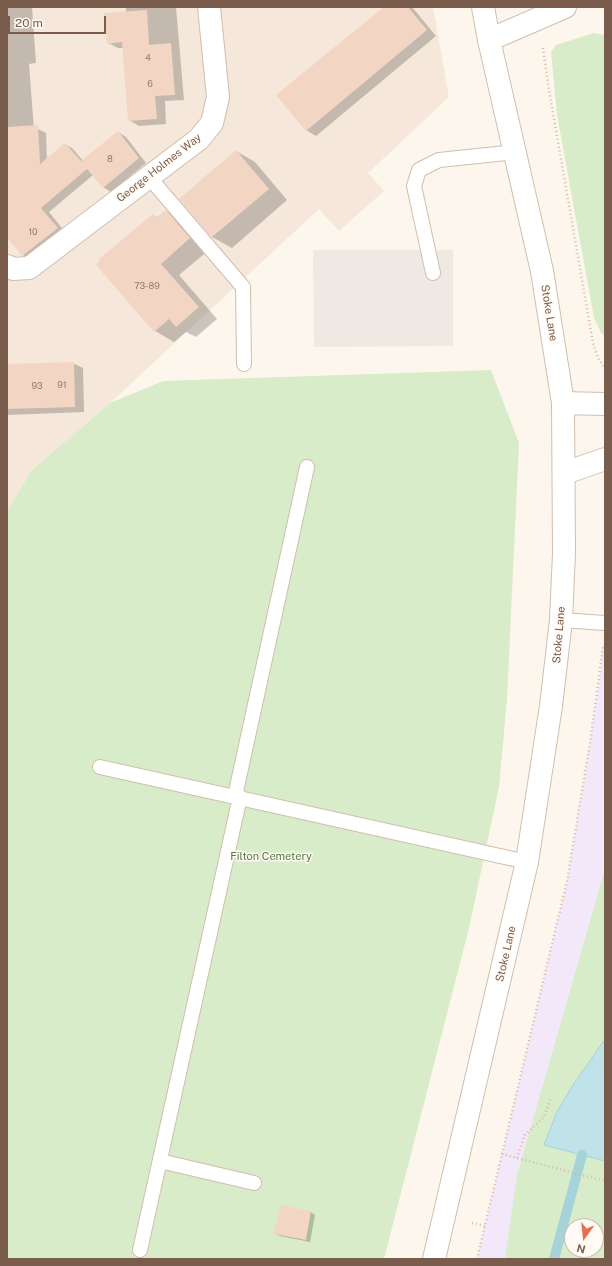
<!DOCTYPE html>
<style>
body{margin:0}
#map{position:relative;width:612px;height:1266px;overflow:hidden;background:#fdf6ec;font-family:"Public Sans",sans-serif}
canvas{display:block}
.frame{position:absolute;inset:0;border:8px solid #7a5c4d;pointer-events:none}
.north{position:absolute;left:564px;top:1218px;width:40px;height:40px;box-sizing:border-box;background:#fffaf3;border:1px solid #cabbb1;border-radius:50%;rotate:195deg;font-size:11px;font-weight:700;line-height:16px;text-align:center;color:#7a5c4d}
.north::after{content:'';display:block;margin:auto;width:14px;height:18px;background:#e76f51;clip-path:polygon(50% 0,100% 100%,50% 72%,0 100%)}
.scale{position:absolute;left:8px;top:16px;width:98px;height:18px;box-sizing:border-box;border:2px solid #7a5c4d;border-top:0;padding-left:5px;font-size:12px;line-height:14px;white-space:nowrap;color:#7a5c4d;-webkit-text-stroke:3px #fffaf3;paint-order:stroke}
</style>
<div id="map">
<canvas width="612" height="1266"></canvas>
<div class="frame"></div>
<div class="north">N</div>
<div class="scale">20 m</div>
</div>
<script>
const g = document.querySelector('canvas').getContext('2d');
g.lineJoin = 'round';
function fillPath(path, color) {
  g.fillStyle = color;
  g.fill(path, 'evenodd');
}
function poly(rows) {
  const path = new Path2D();
  for (const r of rows) {
    path.moveTo(r[0], r[1]);
    for (let i = 2; i < r.length; i += 2) path.lineTo(r[i], r[i + 1]);
  }
  return path;
}
function stroke(path, color, width, dash) {
  g.strokeStyle = color;
  g.lineWidth = width;
  g.lineCap = dash ? 'butt' : 'round';
  g.setLineDash(dash || []);
  g.stroke(path);
}
function drawText(font, color, halo, rows, align = 'center') {
  g.font = font + ' "Public Sans",sans-serif';
  g.lineWidth = 3;
  g.setLineDash([]);
  g.textBaseline = 'middle';
  g.strokeStyle = halo;
  g.fillStyle = color;
  for (const [text, x, y, turn = 0] of rows) {
    g.save();
    g.translate(x, y);
    g.rotate((+turn || 0) * Math.PI / 180);
    g.textAlign = isNaN(turn) ? turn : align;
    if (halo) g.strokeText(text, 0, 0);
    g.fillText(text, 0, 0);
    g.restore();
  }
}
fillPath(poly([
 [7,7,433,7,449,97,368,173,384,191,339,231,319,209,110,403,32,470,7,511]
]), '#f5e8da');
fillPath(poly([
 [313,250,453,250,453,346,314,347]
]), '#efe9e4');
fillPath(poly([
 [605,621,605,1259,477,1259,567,881,590,743,601,667],
 [572,1226,596,1226,596,1250,572,1250]
]), '#f3e8fa');
fillPath(poly([
 [594,33,605,35,605,336,601,333,594,318,557,115,551,52,556,45],
 [491,370,519,443,507,699,499,787,469,928,384,1259,7,1259,7,511,32,470,110,403,163,381],
 [605,869,605,1259,505,1259,517,1175],
 [572,1226,596,1226,596,1250,572,1250]
]), '#d8ecc9');
const water = poly([
 [605,1039,605,1161,544,1145,557,1112,573,1085,605,1039]
]);
fillPath(water, '#bfe3e8');
stroke(water, '#a5d3da', 1);
fillPath(poly([
 [7,7,32,7,36,63,29,64,34,130,7,132],
 [126,7,176,7,184,100,165,101,166,124,139,126,129,120,123,48,118,48,108,43,126,12],
 [385,7,412,7,436,36,316,136,306,130],
 [38,129,46,133,47,160,65,144,73,149,83,161,118,132,126,137,146,163,111,192,103,187,93,175,49,212,65,232,31,260,23,255,7,236,7,156],
 [236,151,255,162,287,200,232,248,212,237,180,199],
 [166,211,185,222,209,250,179,275,217,319,196,337,186,332,174,342,155,331,153,215,158,218],
 [73,363,83,368,84,412,7,415,7,365],
 [311,1212,315,1215,310,1242,280,1236,275,1234]
]), '#0003');
stroke(poly([
 [554,1259,582,1155]
]), '#a5d3da', 10);
fillPath(poly([
 [384,7,408,7,427,30,306,131,276,95],
 [147,10,149,45,171,43,175,95,155,96,157,119,128,121,122,42,107,44,104,13],
 [38,125,40,164,65,143,81,161,118,131,139,158,103,188,87,169,41,208,58,228,22,256,7,237,7,127],
 [236,150,269,189,212,237,179,199],
 [166,210,190,238,161,264,199,307,176,327,169,319,154,332,96,265,100,261,99,259,153,214,156,218],
 [74,362,75,407,7,409,7,364],
 [280,1205,311,1211,306,1240,274,1234]
]), '#f3d5c3');
const service = poly([
 [149,177,243,287,244,364],
 [433,273,414,186,419,170,439,160,516,152],
 [561,620,605,623],
 [100,767,527,862],
 [235,796,307,467],
 [160,1161,254,1183],
 [140,1250,240,797]
]);
const minor = poly([
 [489,40,565,7],
 [7,266,13,269,29,268,199,139,212,123,218,97,209,7]
]);
const tertiary = poly([
 [563,403,605,404],
 [565,473,605,459],
 [434,1259,527,862,551,706,561,620,564,553,563,403,542,271,489,40,483,7]
]);
stroke(service, '#d1beb0', 16);
stroke(minor, '#d1beb0', 24);
stroke(tertiary, '#d1beb0', 24);
stroke(poly([
 [543,48,549,90,593,343,598,358,605,368],
 [502,1154,605,1181],
 [517,1158,525,1135,544,1117,551,1097],
 [472,1223,485,1226],
 [477,1259,567,881,590,743,603,647]
]), '#d9b8a5', 2.5, [1, 3]);
stroke(service, '#fff', 14);
stroke(minor, '#fff', 22);
stroke(tertiary, '#fff', 22);
drawText('9px', '#987a6a', null, [
 ["4",148,58],
 ["6",150,84],
 ["8",110,159],
 ["10",33,232],
 ["73-89",147,286],
 ["91",62,385],
 ["93",37,386]
]);
drawText('11px', '#7a5c4d', '#fffaf3', [
 ["George Holmes Way",159,168,-38],
 ["Stoke Lane",549,313,81],
 ["Stoke Lane",559,635,-85],
 ["Stoke Lane",506,954,-77]
]);
drawText('11px', '#537a41', '#fffaf3', [
 ["Filton Cemetery",271,857]
]);
</script>
